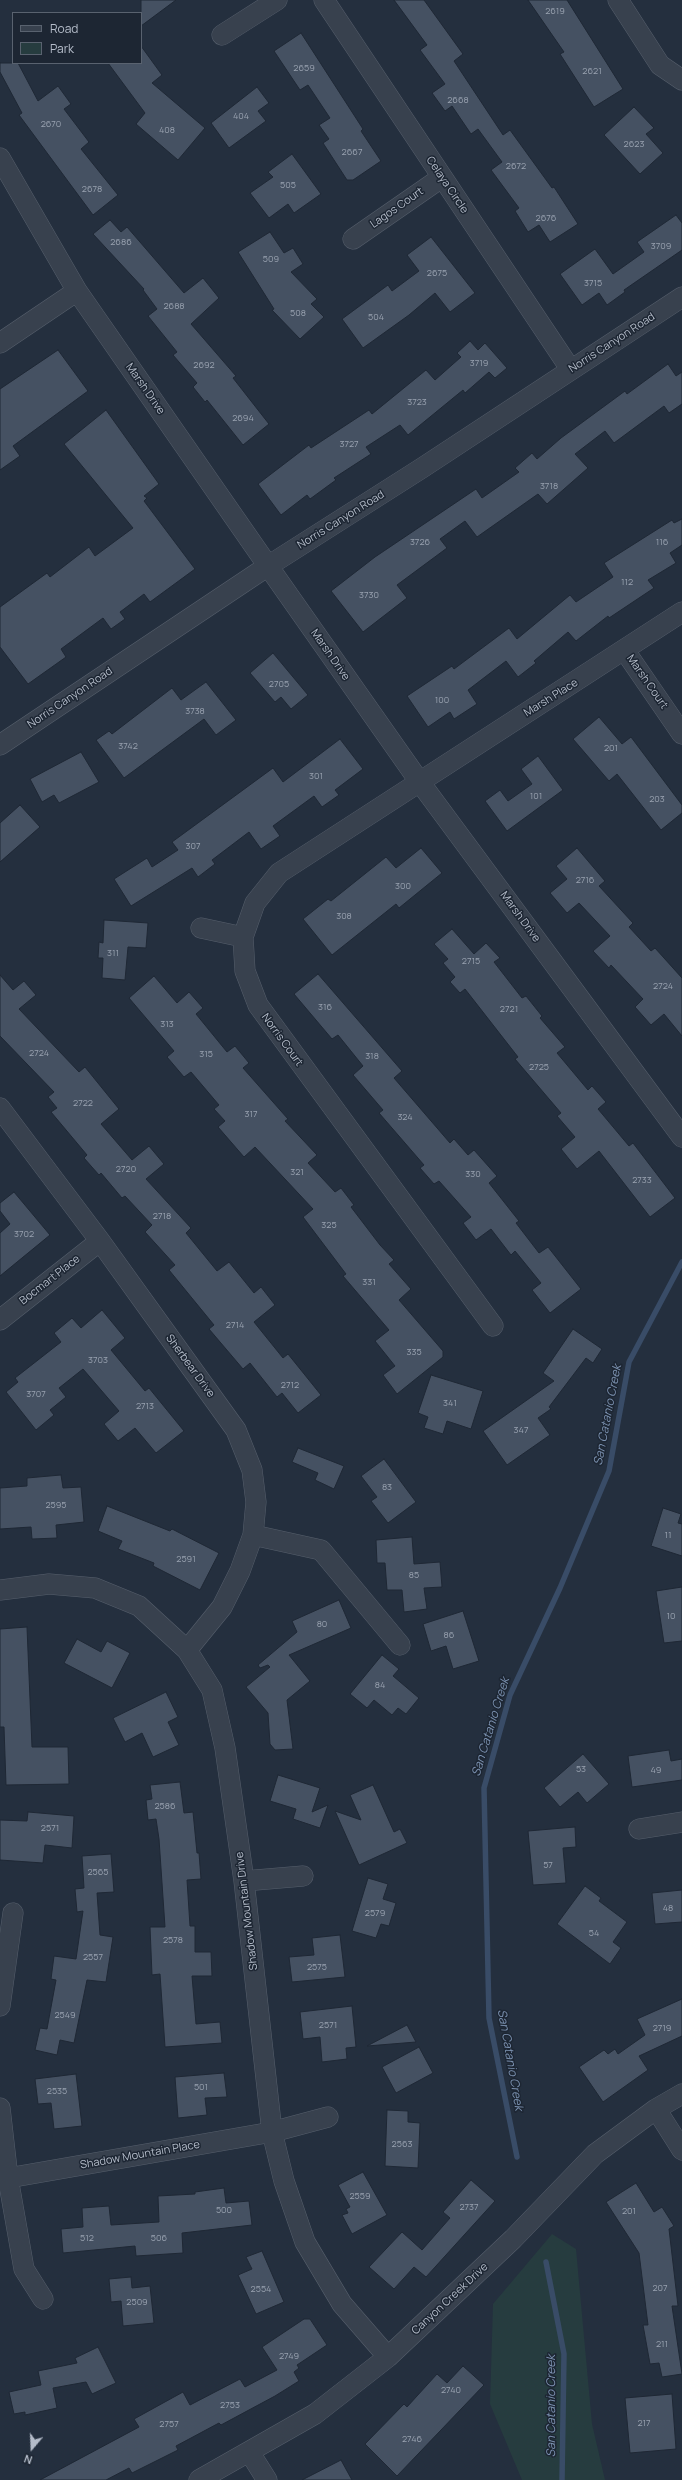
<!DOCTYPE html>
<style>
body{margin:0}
#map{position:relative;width:682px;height:2480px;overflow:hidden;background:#242f3e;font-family:Manrope,sans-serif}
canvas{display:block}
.legend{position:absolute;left:12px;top:12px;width:130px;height:52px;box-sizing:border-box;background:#1d2633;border:1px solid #59626f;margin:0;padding:5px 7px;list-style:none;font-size:12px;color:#b4bcc9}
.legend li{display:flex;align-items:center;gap:8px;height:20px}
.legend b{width:20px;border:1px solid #59626f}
.north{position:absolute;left:12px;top:2428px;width:40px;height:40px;-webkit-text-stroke:3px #1d2633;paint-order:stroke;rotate:199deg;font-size:11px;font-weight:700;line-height:16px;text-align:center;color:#b4bcc9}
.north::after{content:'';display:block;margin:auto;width:14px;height:18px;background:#b4bcc9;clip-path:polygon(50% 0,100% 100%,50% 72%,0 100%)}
</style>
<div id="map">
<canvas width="682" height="2480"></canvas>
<ul class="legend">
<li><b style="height:5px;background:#38414e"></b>Road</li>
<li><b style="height:11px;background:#263c3f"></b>Park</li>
</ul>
<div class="north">N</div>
</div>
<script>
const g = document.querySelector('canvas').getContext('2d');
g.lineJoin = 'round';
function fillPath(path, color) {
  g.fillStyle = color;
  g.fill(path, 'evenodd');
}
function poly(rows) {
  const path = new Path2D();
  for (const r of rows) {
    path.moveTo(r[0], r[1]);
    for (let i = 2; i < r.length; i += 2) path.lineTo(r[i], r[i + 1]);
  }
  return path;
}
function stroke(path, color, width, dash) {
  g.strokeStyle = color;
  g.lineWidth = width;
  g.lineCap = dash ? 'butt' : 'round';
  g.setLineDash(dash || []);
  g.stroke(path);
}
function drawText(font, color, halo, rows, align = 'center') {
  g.font = font + ' Manrope,sans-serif';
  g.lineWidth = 3;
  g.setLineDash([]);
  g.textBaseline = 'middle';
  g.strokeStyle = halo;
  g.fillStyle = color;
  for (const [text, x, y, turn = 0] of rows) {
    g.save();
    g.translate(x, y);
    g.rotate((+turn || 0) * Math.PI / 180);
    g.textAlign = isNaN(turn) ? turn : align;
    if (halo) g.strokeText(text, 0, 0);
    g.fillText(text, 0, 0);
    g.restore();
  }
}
fillPath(poly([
 [552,2234,576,2249,592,2424,605,2480,522,2480,490,2404,493,2304]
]), '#263c3f');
stroke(poly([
 [517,2157,489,2018,484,1788,510,1695,560,1588,609,1471,629,1362,682,1262],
 [546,2262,564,2354,562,2480]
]), '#394c67', 5.5);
const building = poly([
 [141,0,176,0,141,26,141,0],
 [394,0,424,0,463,54,454,61,503,135,510,130,552,188,554,187,578,224,550,242,539,225,528,232,515,211,519,208,491,170,502,162,478,129,471,134,452,106,445,111,432,93,445,84,420,50,427,45,394,0],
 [528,0,567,0,623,89,594,107,560,54,564,52,528,0],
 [301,33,363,129,361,131,381,161,353,180,347,180,323,143,329,139,319,125,330,118,308,85,300,90,274,51,301,33],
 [141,46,162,75,152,83,205,128,178,160,136,124,145,113,108,63,141,63,141,46],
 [0,63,18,63,38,101,58,86,71,104,64,109,89,142,81,149,118,195,93,215,19,115,22,113,0,72,0,63],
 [257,87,269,103,258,111,266,121,229,148,211,123,257,87],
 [634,107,654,128,646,134,663,153,640,174,604,135,634,107],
 [292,154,321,194,294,213,288,204,269,218,250,193,273,177,268,172,292,154],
 [676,215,682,223,682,250,624,290,625,292,607,305,599,293,582,305,560,274,595,249,613,274,644,252,637,242,676,215],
 [110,220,121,232,127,227,184,293,203,278,219,298,191,324,236,376,233,378,269,424,243,445,207,400,205,402,193,387,197,383,173,355,177,352,148,316,157,309,143,290,144,289,93,234,110,220],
 [270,232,284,253,293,248,303,264,291,272,317,299,311,304,324,317,300,339,272,310,274,309,238,252,270,232],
 [431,237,475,293,450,312,435,293,409,315,363,348,342,319,388,285,392,291,419,271,407,255,431,237],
 [470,341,478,350,485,343,507,368,495,378,489,372,465,393,463,390,408,435,400,425,366,447,371,454,334,478,336,480,310,499,307,495,281,515,258,484,309,445,311,448,369,410,372,414,426,370,435,380,461,357,457,353,470,341],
 [58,350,88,391,13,446,20,456,0,470,0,389,58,350],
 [668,364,676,376,682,372,682,404,669,413,664,406,614,443,605,431,575,454,588,468,547,504,538,494,477,537,465,521,440,539,447,548,397,585,407,598,363,632,331,591,375,557,476,489,482,498,519,472,515,468,532,453,537,459,561,438,625,391,627,394,668,364],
 [106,410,159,484,144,496,147,498,144,501,195,569,150,602,144,594,120,612,125,619,111,629,103,618,61,649,66,657,28,684,0,647,0,607,47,573,50,577,89,547,95,556,133,528,64,444,106,410],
 [682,519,682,545,670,553,676,563,648,580,654,588,609,618,608,616,576,641,568,632,534,661,536,663,518,677,506,661,468,690,477,704,454,719,450,712,428,727,407,696,452,666,454,669,509,628,517,639,570,595,576,602,613,577,604,563,672,520,674,523,682,519],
 [273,653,308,695,291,709,281,697,275,702,250,673,273,653],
 [206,682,236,720,216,735,204,719,124,778,96,740,109,731,112,734,172,688,181,700,206,682],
 [599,717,622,744,631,737,682,805,682,813,661,830,617,774,609,781,573,739,599,717],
 [340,739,363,769,335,790,339,795,322,807,314,796,273,826,280,836,261,849,249,832,212,860,215,864,198,877,192,868,131,906,114,879,147,858,152,867,178,850,172,842,273,768,283,782,340,739],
 [81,752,99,782,59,803,54,795,42,802,30,779,81,752],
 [538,756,563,790,507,831,485,801,500,790,508,801,532,784,521,769,538,756],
 [20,805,40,827,0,862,0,823,20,805],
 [421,848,442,873,399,908,396,904,332,955,303,919,328,899,331,901,386,857,396,868,421,848],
 [577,848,605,881,599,886,633,923,629,927,651,951,655,948,682,978,682,1036,664,1014,651,1025,635,1007,643,999,611,965,609,968,593,951,610,936,579,903,567,913,550,893,567,879,556,866,577,848],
 [104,920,148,923,146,948,128,947,125,980,102,978,103,958,98,958,99,942,103,943,104,920],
 [452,929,474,954,486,943,500,958,494,962,522,998,526,996,542,1016,540,1018,565,1047,557,1053,588,1090,592,1086,606,1102,598,1109,629,1146,633,1143,675,1198,650,1217,599,1151,577,1169,561,1149,575,1137,557,1116,561,1113,515,1059,518,1057,465,989,460,993,450,982,455,977,443,963,448,959,434,944,452,929],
 [318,974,402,1071,394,1078,450,1143,454,1139,468,1155,474,1150,497,1176,489,1183,519,1221,516,1223,539,1253,548,1247,581,1289,550,1313,532,1290,541,1283,515,1251,511,1255,491,1229,476,1240,463,1223,471,1217,439,1181,434,1184,420,1168,424,1165,379,1113,383,1110,353,1075,363,1066,338,1035,332,1039,294,994,318,974],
 [0,975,13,990,24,981,36,995,19,1009,79,1072,85,1067,119,1109,101,1124,132,1160,149,1146,164,1164,146,1179,191,1228,186,1233,217,1271,229,1262,254,1293,261,1287,275,1305,254,1322,283,1358,288,1354,321,1395,298,1413,282,1393,277,1397,250,1363,243,1369,209,1329,214,1325,169,1270,175,1265,145,1232,152,1225,125,1196,122,1198,101,1173,99,1175,84,1158,87,1155,51,1112,57,1108,48,1097,54,1092,0,1036,0,975],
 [154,976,177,1003,189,992,203,1008,196,1014,227,1052,235,1046,249,1063,243,1068,288,1119,285,1121,317,1155,308,1163,335,1192,341,1188,354,1205,351,1207,380,1245,394,1260,389,1264,411,1289,399,1300,443,1351,443,1357,397,1394,383,1375,395,1366,375,1341,389,1330,343,1276,346,1274,303,1217,313,1209,255,1147,244,1157,218,1127,225,1121,214,1109,219,1105,191,1072,184,1077,167,1057,174,1051,129,998,154,976],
 [14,1192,50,1235,0,1276,0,1233,10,1224,0,1211,0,1203,14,1192],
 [102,1310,125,1338,111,1350,145,1391,149,1388,184,1431,156,1453,135,1428,118,1441,104,1424,119,1411,83,1369,59,1388,66,1397,50,1410,54,1415,36,1430,6,1392,18,1382,15,1378,61,1342,54,1333,72,1318,81,1328,102,1310],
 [573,1329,602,1349,593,1363,586,1358,549,1407,551,1409,538,1418,550,1435,507,1465,483,1431,554,1381,543,1373,573,1329],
 [431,1375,483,1391,471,1429,447,1421,443,1434,424,1428,428,1417,418,1413,431,1375],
 [298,1448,344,1466,334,1489,315,1480,318,1473,292,1462,298,1448],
 [384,1459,416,1502,388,1523,371,1501,377,1497,361,1476,384,1459],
 [61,1475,63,1488,81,1487,84,1522,56,1525,57,1538,32,1539,31,1527,0,1529,0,1488,27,1486,27,1478,61,1475],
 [107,1506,170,1531,172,1529,219,1553,200,1590,153,1566,154,1563,118,1549,122,1541,98,1531,107,1506],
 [663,1508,681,1514,678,1523,682,1524,682,1556,651,1546,663,1508],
 [412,1537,414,1564,440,1562,442,1587,424,1588,427,1609,404,1612,402,1590,387,1590,385,1563,377,1563,376,1540,412,1537],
 [682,1587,682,1641,664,1643,656,1591,682,1587],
 [339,1600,351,1628,289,1655,310,1681,287,1700,293,1749,275,1750,270,1744,268,1713,246,1687,270,1667,268,1665,260,1668,258,1665,297,1632,292,1621,339,1600],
 [463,1611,479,1661,453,1669,446,1646,431,1651,423,1624,463,1611],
 [27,1627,32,1747,68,1747,69,1784,6,1785,4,1727,0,1727,0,1629,27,1627],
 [77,1639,101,1652,107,1641,130,1653,112,1688,64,1663,77,1639],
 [382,1655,399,1669,393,1676,419,1698,406,1714,398,1708,392,1715,374,1700,367,1708,350,1694,382,1655],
 [166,1692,178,1717,168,1722,179,1745,153,1757,142,1733,125,1742,113,1718,166,1692],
 [669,1750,671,1761,682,1759,682,1780,632,1787,628,1756,669,1750],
 [583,1754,609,1784,587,1803,578,1792,560,1807,544,1788,583,1754],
 [278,1775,320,1788,312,1812,328,1805,320,1828,293,1819,296,1809,270,1801,278,1775],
 [180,1782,184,1813,193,1812,197,1853,199,1853,201,1879,187,1880,190,1926,195,1926,195,1952,211,1952,212,1976,192,1976,196,2024,220,2022,222,2043,165,2047,160,1974,152,1975,150,1927,165,1927,159,1839,156,1819,148,1820,146,1800,152,1799,150,1785,180,1782],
 [373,1785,394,1832,400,1829,407,1843,359,1865,335,1811,361,1820,350,1795,373,1785],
 [28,1812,74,1816,72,1848,45,1845,43,1863,0,1860,0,1820,27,1821,28,1812],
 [575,1827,576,1847,563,1848,566,1883,533,1885,528,1831,575,1827],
 [111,1854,114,1892,97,1893,100,1935,113,1937,106,1982,87,1980,74,2043,60,2040,57,2055,35,2050,40,2028,47,2029,56,1980,51,1979,54,1956,76,1959,83,1911,77,1912,75,1889,84,1888,82,1856,111,1854],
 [368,1878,388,1884,383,1899,396,1903,389,1926,381,1924,376,1938,352,1931,368,1878],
 [585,1886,601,1898,599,1901,627,1922,613,1942,621,1948,610,1964,557,1924,585,1886],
 [682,1890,682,1922,655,1924,652,1893,682,1890],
 [340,1935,345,1977,292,1982,289,1957,314,1955,312,1938,340,1935],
 [682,1999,682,2036,639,2056,648,2070,603,2102,579,2067,604,2050,608,2054,615,2049,618,2054,645,2035,637,2019,682,1999],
 [352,2006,356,2047,346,2048,347,2059,322,2062,320,2037,303,2039,300,2012,352,2006],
 [407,2025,416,2042,367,2046,407,2025],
 [419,2047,433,2073,396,2093,382,2067,419,2047],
 [224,2073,227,2097,205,2098,207,2115,178,2118,175,2077,224,2073],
 [76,2074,82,2126,54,2129,51,2103,38,2104,35,2079,76,2074],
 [387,2110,408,2111,408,2122,420,2123,418,2168,385,2166,387,2110],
 [363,2172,387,2215,352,2234,342,2215,348,2213,346,2209,350,2207,338,2185,363,2172],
 [471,2180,495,2201,426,2277,414,2267,394,2289,369,2267,402,2232,422,2250,450,2218,443,2212,471,2180],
 [636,2183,654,2212,662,2207,674,2226,669,2229,678,2306,672,2306,682,2374,662,2377,659,2363,650,2364,643,2325,648,2325,639,2253,606,2202,636,2183],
 [224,2188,226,2203,249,2201,252,2225,182,2233,183,2253,136,2256,135,2246,63,2253,61,2229,83,2227,82,2208,109,2206,111,2225,159,2222,158,2196,195,2194,195,2192,224,2188],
 [262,2251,284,2302,256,2314,238,2275,252,2269,246,2257,262,2251],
 [131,2277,132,2288,150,2286,154,2323,123,2326,121,2301,111,2302,109,2279,131,2277],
 [304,2319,310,2319,327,2345,297,2365,299,2368,294,2372,299,2381,275,2396,221,2425,219,2423,176,2446,178,2450,132,2473,129,2468,106,2480,40,2480,139,2427,134,2419,183,2392,190,2405,240,2379,245,2387,277,2370,262,2347,304,2319],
 [98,2347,116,2383,92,2394,86,2382,53,2388,57,2408,25,2415,25,2412,14,2414,9,2392,41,2385,38,2371,77,2363,75,2358,98,2347],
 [463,2366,484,2385,397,2476,365,2444,404,2404,407,2407,437,2374,447,2383,463,2366],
 [672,2394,676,2449,630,2453,625,2398,672,2394],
 [341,2460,352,2480,302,2480,341,2460]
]);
fillPath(building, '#455162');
stroke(building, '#1f2835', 1);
const minor = poly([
 [324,0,571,370],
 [618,0,660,65,682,80],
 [222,35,277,0],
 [0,158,77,291,268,566,419,781,682,1137],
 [353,239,441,178],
 [0,343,77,291],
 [625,651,682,734],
 [0,745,268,566,422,468,682,297],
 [201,928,243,937],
 [0,1108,100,1241,236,1430,252,1470,256,1502,253,1535,240,1571,222,1607,187,1650],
 [0,1320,100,1241],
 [493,1326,258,1005,245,971,243,937,255,903,279,873,682,612],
 [253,1535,321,1550,400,1645],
 [0,1590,49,1584,95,1588,139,1606,187,1650,212,1690,225,1748,244,1881,272,2132,284,2181,305,2242,342,2304,388,2357],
 [639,1829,682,1822],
 [244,1881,303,1876],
 [0,2006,13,1913],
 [0,2108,8,2178,24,2269,43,2299],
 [656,2109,682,2150],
 [8,2178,272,2132,328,2117],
 [250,2453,267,2480],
 [199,2480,315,2414,388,2357,513,2239,595,2154,656,2109,682,2094]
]);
stroke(minor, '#565f6c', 21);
stroke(minor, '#38414e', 20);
drawText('9px', '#98a1af', null, [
 ["2619",555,11],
 ["2659",304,68],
 ["2621",592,71],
 ["2668",458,100],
 ["404",241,116],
 ["2670",51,124],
 ["408",167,130],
 ["2623",634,144],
 ["2667",352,152],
 ["2672",516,166],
 ["505",288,185],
 ["2678",92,189],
 ["2676",546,218],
 ["2686",121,242],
 ["3709",661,246],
 ["509",271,259],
 ["2675",437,273],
 ["3715",593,283],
 ["2688",174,306],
 ["508",298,313],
 ["504",376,317],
 ["3719",479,363],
 ["2692",204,365],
 ["3723",417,402],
 ["2694",243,418],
 ["3727",349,444],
 ["3718",549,486],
 ["3726",420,542],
 ["116",662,542],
 ["112",627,582],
 ["3730",369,595],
 ["2705",279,684],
 ["100",442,700],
 ["3738",195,711],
 ["3742",128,746],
 ["201",611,748],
 ["301",316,776],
 ["101",536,796],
 ["203",657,799],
 ["307",193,846],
 ["2716",585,880],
 ["300",403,886],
 ["308",344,916],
 ["311",113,953],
 ["2715",471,961],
 ["2724",663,986],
 ["316",325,1007],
 ["2721",509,1009],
 ["313",167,1024],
 ["2724",39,1053],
 ["315",206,1054],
 ["318",372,1056],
 ["2725",539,1067],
 ["2722",83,1103],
 ["317",251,1114],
 ["324",405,1117],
 ["2720",126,1169],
 ["321",297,1172],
 ["330",473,1174],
 ["2733",642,1180],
 ["2718",162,1216],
 ["325",329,1225],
 ["3702",24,1234],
 ["331",369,1282],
 ["2714",235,1325],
 ["335",414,1352],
 ["3703",98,1360],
 ["2712",290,1385],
 ["3707",36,1394],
 ["341",450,1403],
 ["2713",145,1406],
 ["347",521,1430],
 ["83",387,1487],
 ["2595",56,1505],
 ["11",668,1535],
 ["2591",186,1559],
 ["85",414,1575],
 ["10",671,1616],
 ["80",322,1624],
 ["86",449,1635],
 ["84",380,1685],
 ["53",581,1769],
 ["49",656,1770],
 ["2586",165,1806],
 ["2571",50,1828],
 ["57",548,1865],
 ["2565",98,1872],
 ["48",668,1908],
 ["2579",375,1913],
 ["54",594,1933],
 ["2578",173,1940],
 ["2557",93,1957],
 ["2575",317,1967],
 ["2549",65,2015],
 ["2571",328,2025],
 ["2719",662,2028],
 ["501",201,2087],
 ["2535",57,2091],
 ["2563",402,2144],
 ["2559",360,2196],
 ["2737",469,2207],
 ["500",224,2210],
 ["201",629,2211],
 ["512",87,2238],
 ["506",159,2238],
 ["207",660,2288],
 ["2554",261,2289],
 ["2509",137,2302],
 ["211",662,2344],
 ["2749",289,2356],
 ["2740",451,2390],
 ["2753",230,2405],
 ["217",644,2423],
 ["2757",169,2424],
 ["2746",412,2439]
]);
drawText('11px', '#b4bcc9', '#1d2633', [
 ["Celaya Circle",447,185,56],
 ["Lagos Court",397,208,-35],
 ["Norris Canyon Road",612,343,-33],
 ["Marsh Drive",145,389,55],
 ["Norris Canyon Road",341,520,-32],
 ["Marsh Drive",330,655,55],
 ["Marsh Court",647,682,55],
 ["Norris Canyon Road",70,698,-34],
 ["Marsh Place",551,698,-32],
 ["Marsh Drive",520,917,54],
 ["Norris Court",282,1040,54],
 ["Bocmart Place",50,1280,-38],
 ["Sherbear Drive",190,1366,54],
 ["Shadow Mountain Drive",247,1911,-97],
 ["Shadow Mountain Place",140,2155,-10],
 ["Canyon Creek Drive",450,2299,-43]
]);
drawText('italic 12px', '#7c92b1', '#1d2633', [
 ["San Catanio Creek",608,1415,-79],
 ["San Catanio Creek",491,1727,-73],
 ["San Catanio Creek",510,2060,80],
 ["San Catanio Creek",552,2406,-90]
]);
</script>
